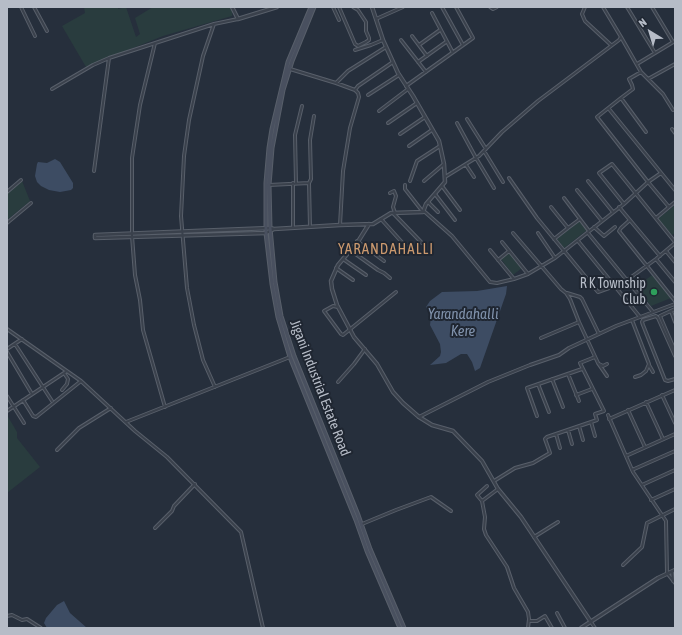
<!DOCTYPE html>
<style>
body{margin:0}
#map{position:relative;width:682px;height:635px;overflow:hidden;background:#262f3c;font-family:"Asap Condensed",sans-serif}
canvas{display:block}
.frame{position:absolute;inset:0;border:8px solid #b6bcc7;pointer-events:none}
.north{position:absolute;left:630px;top:12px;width:40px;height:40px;-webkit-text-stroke:3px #1f2631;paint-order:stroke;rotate:322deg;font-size:11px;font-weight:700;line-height:16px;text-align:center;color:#b6bcc7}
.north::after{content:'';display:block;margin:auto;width:14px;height:18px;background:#b6bcc7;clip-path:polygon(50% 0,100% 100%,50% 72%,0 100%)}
</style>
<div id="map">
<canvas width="682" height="635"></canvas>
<div class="frame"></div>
<div class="north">N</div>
</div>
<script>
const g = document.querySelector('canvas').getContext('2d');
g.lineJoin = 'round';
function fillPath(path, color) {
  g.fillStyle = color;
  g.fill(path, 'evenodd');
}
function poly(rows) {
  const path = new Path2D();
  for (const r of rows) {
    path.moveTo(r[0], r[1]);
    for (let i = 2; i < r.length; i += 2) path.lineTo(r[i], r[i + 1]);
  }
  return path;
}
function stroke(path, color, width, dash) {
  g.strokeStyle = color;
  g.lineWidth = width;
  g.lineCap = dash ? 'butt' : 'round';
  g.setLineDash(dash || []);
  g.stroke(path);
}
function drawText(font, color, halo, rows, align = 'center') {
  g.font = font + ' "Asap Condensed",sans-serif';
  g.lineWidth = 4;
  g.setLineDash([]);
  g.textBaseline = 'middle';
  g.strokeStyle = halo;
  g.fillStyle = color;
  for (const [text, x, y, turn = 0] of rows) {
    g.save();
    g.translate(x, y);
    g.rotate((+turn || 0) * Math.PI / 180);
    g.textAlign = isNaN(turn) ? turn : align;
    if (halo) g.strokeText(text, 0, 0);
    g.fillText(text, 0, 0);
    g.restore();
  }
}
fillPath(poly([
 [84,7,118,7,118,9,126,7,136,37,140,34,135,18,153,7,230,7,232,11,232,16,163,36,86,67,62,26,85,13],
 [22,181,30,201,7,220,7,194],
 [675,205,675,233,672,235,658,219],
 [579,221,587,230,564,248,557,239],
 [509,252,522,268,513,275,501,259],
 [652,275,671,298,651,306,636,287],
 [7,415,17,432,17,438,40,467,7,493]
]), '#293c3e');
fillPath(poly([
 [55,159,60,162,73,183,73,188,71,190,60,192,49,190,41,186,37,182,35,176,37,164,38,162,47,163],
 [507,286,506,294,480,368,475,371,472,362,467,354,461,354,446,363,430,365,440,356,441,352,440,344,430,325,431,317,426,307,430,301,442,292,477,291],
 [64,601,70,613,87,628,47,628,44,623,46,618,57,605]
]), '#3d4c63');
const minor = poly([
 [21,7,35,36],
 [34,7,47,31],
 [333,7,339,20],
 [339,7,355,44,358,46,366,42,369,40,369,38,366,31,366,22,358,10,353,7],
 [442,7,463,45],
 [490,7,493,9,497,7],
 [585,7,582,14,585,21,611,45],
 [627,7,655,53],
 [652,7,673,42],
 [432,13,452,51],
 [376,19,403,7],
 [214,24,203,56,189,120,184,156,181,216,187,288,194,325,203,360,215,387],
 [412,36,427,56],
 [621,37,641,72,629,79,632,85,633,89,621,98],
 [401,40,426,72],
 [155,43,140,105,132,158,132,236,135,275,140,300,143,330,165,407],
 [419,45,440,30],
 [355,50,371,45,383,40],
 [418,62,446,42],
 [637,64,675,41],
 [290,69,336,83,355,90,358,93,359,97,350,128,343,171,340,225],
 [641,72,663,94,673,110],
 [648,79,675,64],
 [336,83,348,71,386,47],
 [406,86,473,38,456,7],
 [52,89,93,65,109,58,214,24,238,19],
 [355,90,358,86,393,62],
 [368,95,399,75],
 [609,109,675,190],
 [379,111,408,89],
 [467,119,486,149],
 [388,123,417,103],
 [457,123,476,158,494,188],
 [672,129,675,133],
 [646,132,621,98,597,117,648,182,669,207],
 [400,134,425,117],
 [409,146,432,130],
 [484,151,503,182],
 [466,165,474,177],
 [94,171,109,58],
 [445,177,479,156,502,132,538,101,619,40,621,37,603,7],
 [509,178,537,218,598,292,623,283,656,259,675,243],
 [410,181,417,161,440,146],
 [424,181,444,164],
 [588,181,613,212],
 [293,183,293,228],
 [296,183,295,135,302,106],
 [269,185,309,183],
 [405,185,405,189,423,212,425,212,452,236,490,282,497,283,514,279,528,274,555,258,624,204,648,182,661,173],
 [442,186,460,210],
 [577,190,602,221],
 [7,192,21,180],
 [390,193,394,191,396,196,393,207,395,213],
 [435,194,455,220],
 [564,198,589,231],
 [428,202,438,212],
 [624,204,599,173,612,164,675,242],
 [551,207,568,228,580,219],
 [619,207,660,256],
 [393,213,422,243],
 [656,218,675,202],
 [381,219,409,250],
 [630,220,621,228,619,231,675,301],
 [7,223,31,203],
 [310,227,309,183,311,179,310,140,314,116],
 [594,227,604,236,615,227],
 [513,233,561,289,566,293,570,299,579,322,598,363,607,376],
 [538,233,555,258],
 [588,233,653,312],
 [554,239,568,228],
 [357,241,384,261],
 [578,241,640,317],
 [502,242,528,274],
 [350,250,378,270,384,273,390,278],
 [490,250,514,279],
 [666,251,675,262],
 [343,259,366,275],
 [656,259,675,282],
 [498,260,509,251],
 [336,268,353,280],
 [567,293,580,297,582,299,599,334],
 [338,307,333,306,324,311,341,334,343,335,396,292],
 [675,309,660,316,675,351],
 [671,311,675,322],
 [632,320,649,364,646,371,641,375,635,377],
 [7,329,81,381,135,431,167,457,241,532,263,628],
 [541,338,579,322],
 [15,344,52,401],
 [7,349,22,339],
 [7,352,32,394],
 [675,356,658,318,656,316,643,320,642,322,643,325,665,380,668,381,675,379],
 [599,364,603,366,607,364],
 [649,365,653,372],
 [568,374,579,401],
 [552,379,563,407],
 [338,382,354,364,365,349],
 [538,384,549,412],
 [62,390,67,384,68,379,64,373],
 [576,395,592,389],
 [662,395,675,423],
 [7,396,24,423],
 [23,400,33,416,36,417,81,381],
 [646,402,663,439],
 [628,410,645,447],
 [7,411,67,371],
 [608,415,633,472,666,521,667,573,675,583],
 [537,416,527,388,582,369],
 [419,417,488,382,530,365,559,355,569,348,616,326,675,304],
 [609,419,675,390],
 [126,422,290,357],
 [591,422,595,436],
 [579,426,583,440],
 [568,430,572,444],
 [556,434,560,448],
 [57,450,79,428,111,408],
 [626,456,675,434],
 [632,470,675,451],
 [494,481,515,468,533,463,550,453,545,439,547,437,597,420,595,414,604,411,580,363,595,357],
 [642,485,675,470],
 [498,489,482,501,485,517,484,529,486,535,507,567,514,588,528,612,529,619,528,628],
 [651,500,675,489],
 [482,501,477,495,487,486],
 [362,524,396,510,431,497,451,511],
 [155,528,172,511,174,506,195,484],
 [534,537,558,522],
 [623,565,642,547,647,523,675,509],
 [672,572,673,581],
 [557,613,565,628],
 [7,616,12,615,22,620,27,619,41,628],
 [529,621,537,621,545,616,552,628],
 [591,622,595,628]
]);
const tertiary = poly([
 [232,7,238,19,277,7],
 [369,224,359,240,338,265,331,281,332,289,337,305,354,337,377,364,393,392,403,403,419,417,432,425,453,431,482,461,498,489,521,517,591,622],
 [270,228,274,229,266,233,95,238,95,235,270,228],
 [274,229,340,225,373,224,391,213,423,212,426,204,445,182,444,164,439,141,413,96,398,73,383,40,372,7],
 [581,628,658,578,675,570]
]);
const secondary = poly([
 [311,7,288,62,272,129,269,148,266,183,266,233,272,284,278,317,290,357,356,520,367,551,400,628],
 [314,7,292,61,283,90,272,148,269,185,270,228,275,282,281,316,294,356,358,515,370,549,404,628]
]);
stroke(minor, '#585f6a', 4);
stroke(tertiary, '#585f6a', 4.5);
stroke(secondary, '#585f6a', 5);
stroke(minor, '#3a414c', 2);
stroke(tertiary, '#3a414c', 2.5);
stroke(secondary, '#49505f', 3);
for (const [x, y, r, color] of [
 [654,292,4,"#2e9e5b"]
]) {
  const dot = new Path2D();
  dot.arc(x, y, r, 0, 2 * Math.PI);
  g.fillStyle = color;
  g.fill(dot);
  stroke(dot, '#1f2631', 1.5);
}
drawText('14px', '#b6bcc7', '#1f2631', [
 ["R K Township",646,284],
 ["Club",646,300]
], 'right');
drawText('14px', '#b6bcc7', '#1f2631', [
 ["Jigani Industrial Estate Road",320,388,69]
]);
g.letterSpacing = '1px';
drawText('15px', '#cb996e', '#1f2631', [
 ["YARANDAHALLI",386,249]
]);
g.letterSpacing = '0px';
drawText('italic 15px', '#8092ac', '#1f2631', [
 ["Yarandahalli",463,314],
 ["Kere",463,331]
]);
</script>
